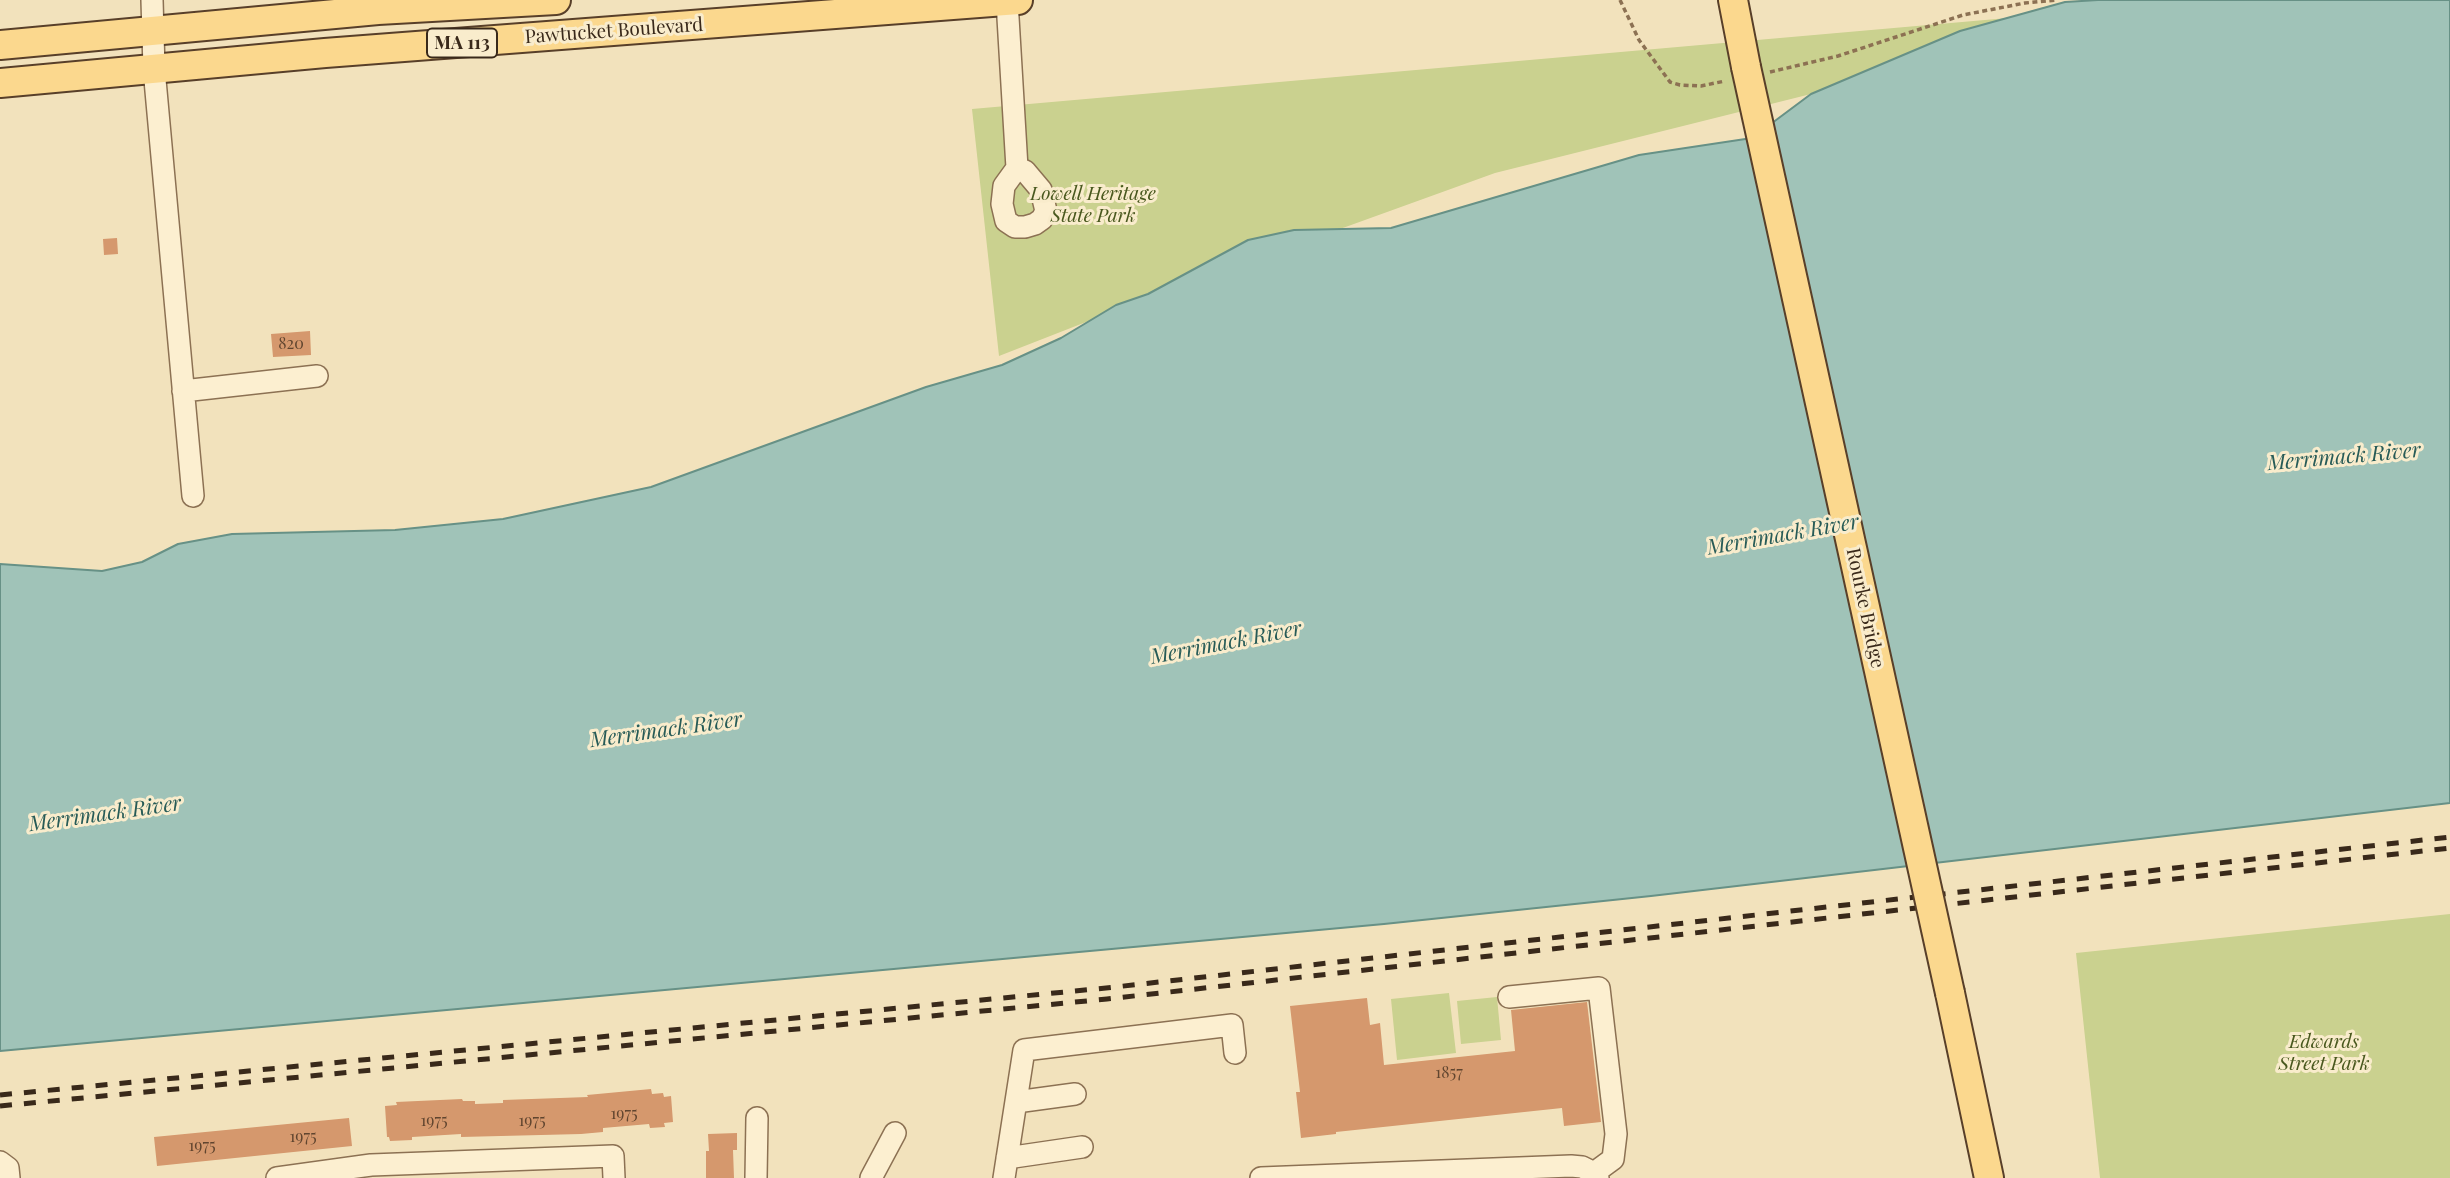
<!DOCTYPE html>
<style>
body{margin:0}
canvas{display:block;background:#f2e2bc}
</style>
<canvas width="2450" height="1178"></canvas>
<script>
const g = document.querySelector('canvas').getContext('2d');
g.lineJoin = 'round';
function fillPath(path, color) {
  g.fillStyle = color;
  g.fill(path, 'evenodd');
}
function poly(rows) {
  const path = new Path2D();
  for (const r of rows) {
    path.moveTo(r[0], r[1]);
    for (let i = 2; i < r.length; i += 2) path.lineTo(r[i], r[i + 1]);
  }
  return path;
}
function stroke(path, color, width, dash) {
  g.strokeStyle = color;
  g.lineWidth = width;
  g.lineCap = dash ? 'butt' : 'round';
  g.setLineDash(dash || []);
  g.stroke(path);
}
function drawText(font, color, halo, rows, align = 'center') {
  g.font = font + ' "Playfair Display",serif';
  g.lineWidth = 6;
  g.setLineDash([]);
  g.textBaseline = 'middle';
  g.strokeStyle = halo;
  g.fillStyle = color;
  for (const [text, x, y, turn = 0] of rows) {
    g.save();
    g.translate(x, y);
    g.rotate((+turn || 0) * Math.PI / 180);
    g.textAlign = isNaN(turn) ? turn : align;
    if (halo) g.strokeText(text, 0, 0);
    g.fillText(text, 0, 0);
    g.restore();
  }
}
fillPath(poly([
 [2450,0,1890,75,1811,94,1495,173,1127,306,999,356,972,109,2110,9],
 [2450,914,2450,1178,2100,1178,2076,953],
 [1449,993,1456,1053,1397,1060,1391,999],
 [1497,997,1501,1040,1461,1044,1457,1001]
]), '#cad18f');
const water = poly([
 [2098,0,2450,0,2450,803,1651,896,1384,924,0,1051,0,564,102,571,142,562,178,544,232,534,395,530,503,519,651,487,926,387,1002,365,1061,338,1116,305,1148,294,1248,240,1294,230,1391,228,1639,155,1752,138,1811,94,1960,31,2065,2,2098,0]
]);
fillPath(water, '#a0c3b8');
stroke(water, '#679186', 2);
fillPath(poly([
 [117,238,118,254,104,255,103,239],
 [310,331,311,355,273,357,271,334],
 [1367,998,1370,1025,1380,1023,1384,1065,1515,1051,1511,1010,1587,1002,1601,1122,1564,1126,1562,1108,1336,1132,1336,1134,1301,1138,1296,1092,1300,1092,1290,1006],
 [651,1089,652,1094,663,1093,664,1097,671,1096,673,1122,664,1123,665,1127,650,1128,649,1124,603,1128,603,1132,581,1134,461,1137,461,1134,412,1137,412,1140,390,1141,389,1137,387,1137,385,1106,397,1105,396,1102,462,1099,463,1101,475,1101,475,1104,503,1103,503,1100,588,1097,587,1095],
 [349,1118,352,1146,157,1166,154,1137],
 [737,1133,737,1150,733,1150,734,1178,706,1178,706,1151,709,1151,708,1134]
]), '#d5986d');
const minor = poly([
 [152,0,154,69,193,496],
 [1007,1,1017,168,1025,171,1041,190,1046,211,1042,219,1035,224,1025,227,1015,227,1006,221,1002,204,1004,186,1017,168],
 [183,391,317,376],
 [1509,997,1599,988,1616,1134,1613,1159,1594,1173],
 [1016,1102,1075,1094],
 [1007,1158,1082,1147],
 [0,1162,8,1168,9,1178],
 [277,1178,371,1165,613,1156,614,1178],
 [756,1178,757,1118],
 [871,1178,895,1133],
 [1004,1178,1024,1050,1232,1025,1235,1053],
 [1261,1178,1571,1166,1582,1167,1594,1173,1598,1178]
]);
const major = poly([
 [1733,0,1746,67],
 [0,45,378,10,556,0],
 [0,83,325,53,1018,0],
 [1950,993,1989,1178]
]);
stroke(minor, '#8c7153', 24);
stroke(major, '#583f29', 32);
stroke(poly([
 [1620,0,1639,40,1670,82,1680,85,1701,86,1725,81],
 [1770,72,1838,56,1963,15,2025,3,2056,0]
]), '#8c7153', 3.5, [5, 3.5]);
stroke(minor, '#fcefd0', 21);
stroke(major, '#fbd88e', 28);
stroke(poly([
 [0,1095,1106,988,2450,837],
 [0,1106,1107,999,2450,848]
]), '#39291a', 5, [12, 12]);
const majorBridge = poly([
 [1746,67,1950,993]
]);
stroke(majorBridge, '#583f29', 32, []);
stroke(majorBridge, '#fbd88e', 28);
drawText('16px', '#60452f', null, [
 ["820",291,344],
 ["1857",1449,1073],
 ["1975",624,1114],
 ["1975",434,1121],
 ["1975",532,1121],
 ["1975",303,1137],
 ["1975",202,1146]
]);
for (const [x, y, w] of [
 [462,43,70]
]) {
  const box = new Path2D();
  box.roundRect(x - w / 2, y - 14.5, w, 29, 5);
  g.fillStyle = '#f9eccc';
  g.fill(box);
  stroke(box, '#39291a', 2);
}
drawText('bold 18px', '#39291a', null, [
 ["MA 113",462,43]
]);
drawText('19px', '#39291a', '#f9eccc', [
 ["Pawtucket Boulevard",614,31,-4],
 ["Rourke Bridge",1865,608,78]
]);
drawText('italic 19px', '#49581e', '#f9eccc', [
 ["Lowell Heritage",1093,194],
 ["State Park",1093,216],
 ["Edwards",2324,1042],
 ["Street Park",2324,1064]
]);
drawText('italic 21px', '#275b57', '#f9eccc', [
 ["Merrimack River",2344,457,-5],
 ["Merrimack River",1783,535,-10],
 ["Merrimack River",1226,643,-11],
 ["Merrimack River",666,730,-8],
 ["Merrimack River",105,814,-8]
]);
</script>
